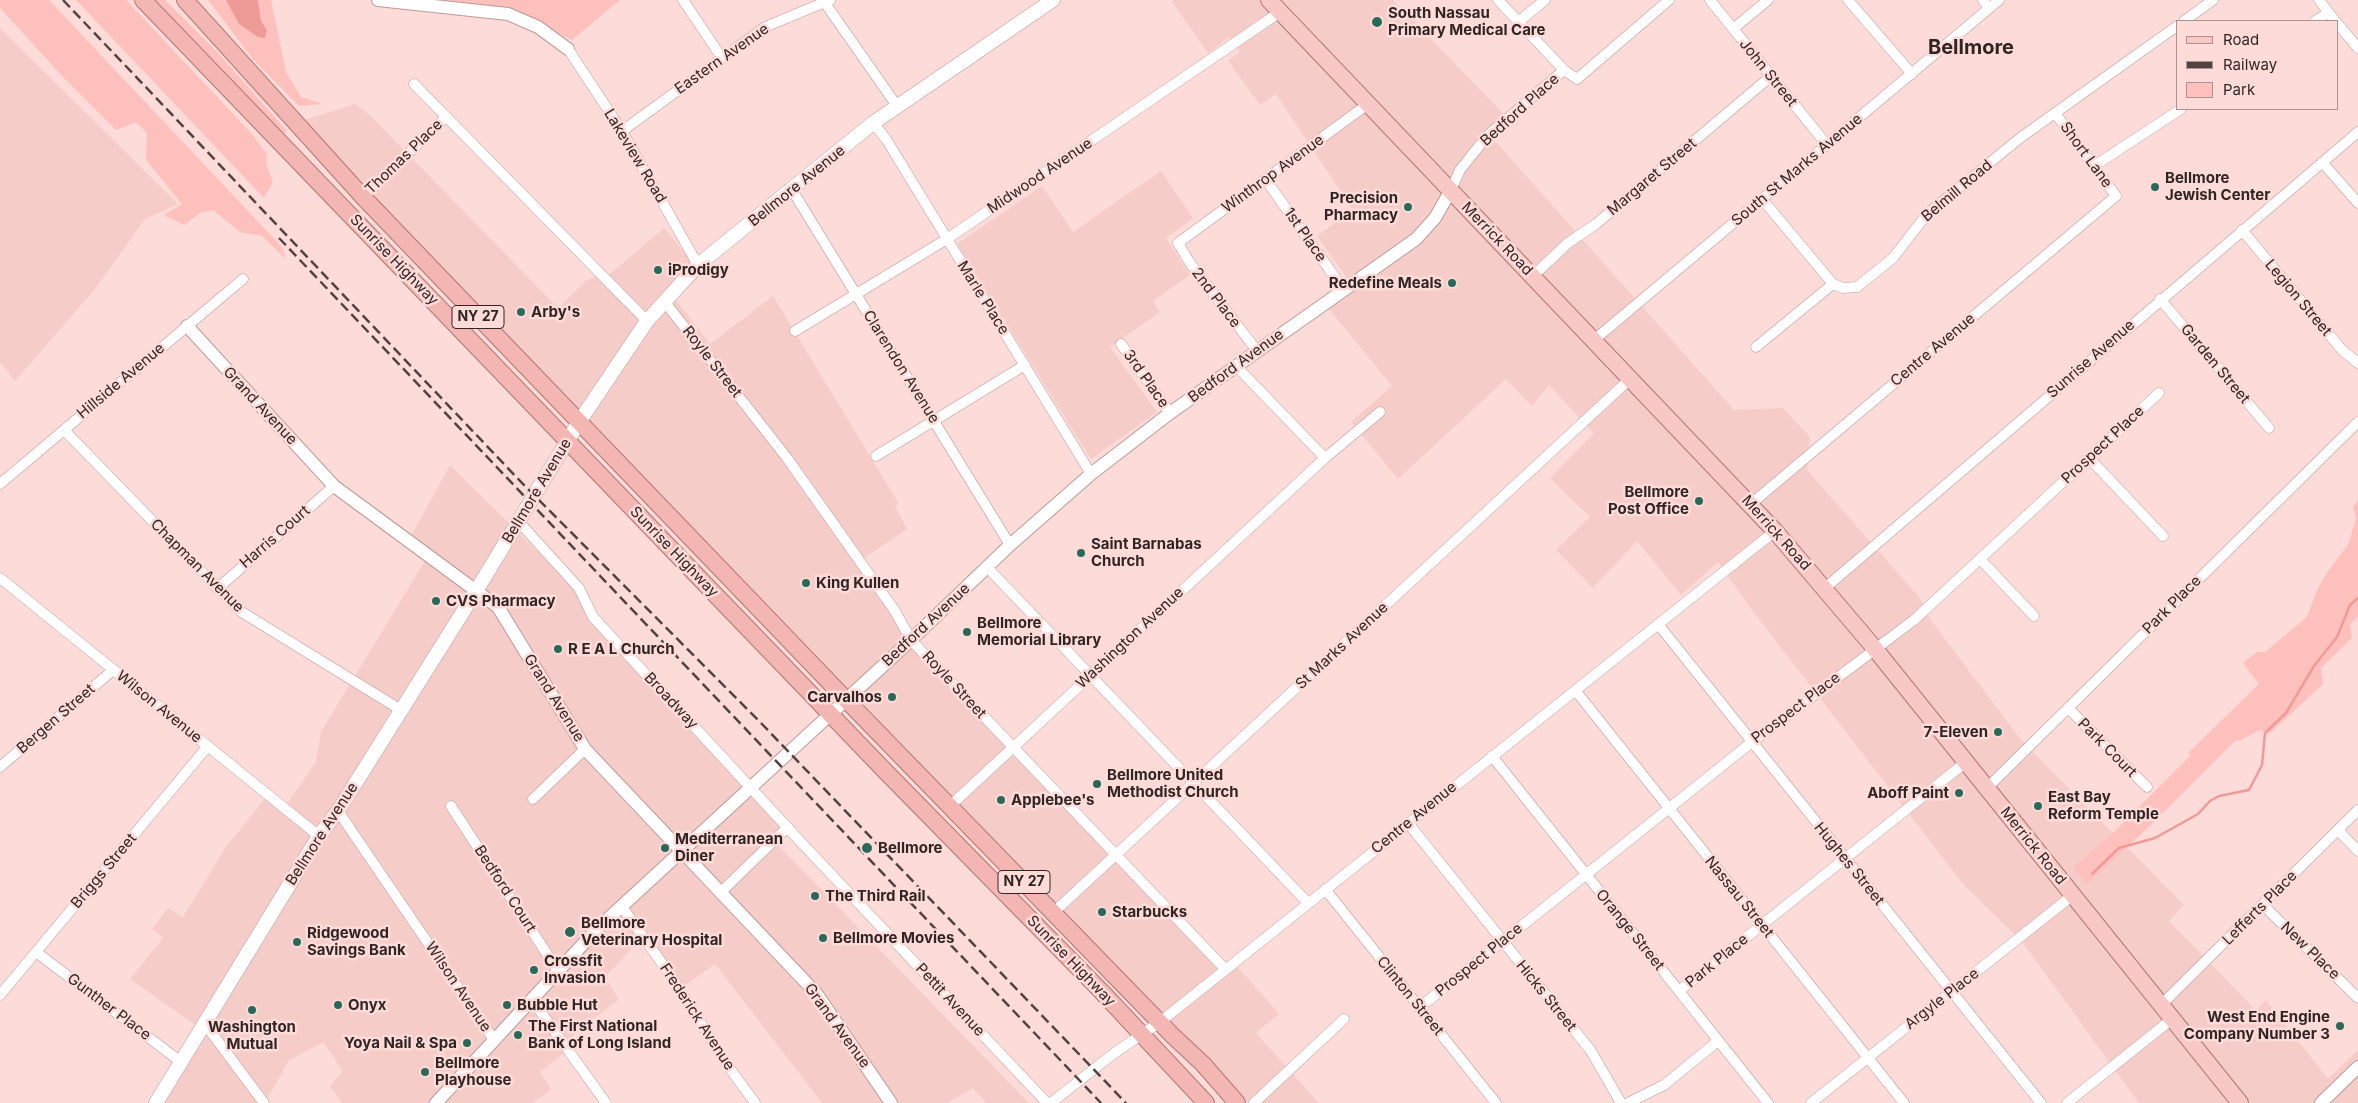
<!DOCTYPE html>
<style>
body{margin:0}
#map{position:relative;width:2358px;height:1103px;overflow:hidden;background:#fddbd8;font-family:Inter,sans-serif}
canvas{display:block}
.legend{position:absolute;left:2176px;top:20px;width:162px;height:90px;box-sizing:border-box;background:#fddbd8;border:1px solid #ab9290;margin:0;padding:6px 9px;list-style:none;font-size:15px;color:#312524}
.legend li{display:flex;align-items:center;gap:10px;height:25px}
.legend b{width:25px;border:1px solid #ab9290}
</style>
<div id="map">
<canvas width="2358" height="1103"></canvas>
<ul class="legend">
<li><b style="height:6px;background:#f7c8c5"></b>Road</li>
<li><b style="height:6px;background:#524341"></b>Railway</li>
<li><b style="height:14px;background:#fec0bc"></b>Park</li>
</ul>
</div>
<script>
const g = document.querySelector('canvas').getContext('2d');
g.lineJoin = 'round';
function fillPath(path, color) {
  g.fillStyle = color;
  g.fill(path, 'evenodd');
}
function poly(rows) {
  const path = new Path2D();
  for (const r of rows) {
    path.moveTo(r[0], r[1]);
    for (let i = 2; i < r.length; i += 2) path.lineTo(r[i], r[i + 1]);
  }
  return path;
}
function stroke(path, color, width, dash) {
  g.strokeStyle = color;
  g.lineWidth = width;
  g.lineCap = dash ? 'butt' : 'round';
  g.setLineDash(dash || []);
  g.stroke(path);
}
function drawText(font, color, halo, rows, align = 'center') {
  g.font = font + ' Inter,sans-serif';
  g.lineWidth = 5;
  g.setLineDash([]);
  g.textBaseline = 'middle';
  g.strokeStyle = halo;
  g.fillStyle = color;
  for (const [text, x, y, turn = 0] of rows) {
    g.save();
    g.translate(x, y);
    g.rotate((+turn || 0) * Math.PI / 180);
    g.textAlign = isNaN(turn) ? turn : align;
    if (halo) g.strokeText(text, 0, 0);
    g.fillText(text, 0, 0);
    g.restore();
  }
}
fillPath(poly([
 [1174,0,1393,0,1506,116,1488,133,1734,410,1783,408,1810,437,1807,470,1919,597,1930,619,2022,741,2184,905,2169,921,2256,1010,2266,1000,2328,1079,2358,1050,2358,1103,2139,1103,2023,943,1963,884,1752,610,1718,562,1681,595,1637,541,1593,588,1556,550,1590,517,1550,478,1594,433,1549,385,1532,406,1506,379,1398,479,1351,422,1392,386,1329,309,1350,282,1317,236,1353,210,1276,94,1260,105,1228,61,1240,52,1229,37,1208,53,1172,2],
 [0,28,178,204,145,219,95,289,15,381,0,362],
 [355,104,371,116,558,308,588,279,610,274,664,228,702,274,676,300,710,344,773,296,899,504,895,506,907,529,861,560,913,639,1226,970,1235,964,1279,1014,1256,1033,1319,1103,1249,1103,301,121],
 [1161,171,1193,218,1166,238,1190,275,1153,301,1160,312,1110,347,1157,412,1091,459,957,244,1042,186,1073,232],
 [450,465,577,591,589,616,787,832,777,844,1029,1103,986,1103,973,1088,947,1103,822,1103,715,964,682,988,645,934,608,974,607,980,619,1000,583,1026,566,1042,570,1048,540,1072,551,1090,533,1103,342,1103,330,1086,343,1071,323,1042,289,1060,265,1103,159,1103,204,1031,130,979,163,938,152,929,168,908,183,917,226,847,266,797,283,810,316,762,321,732,431,551,411,536]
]), '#f6ccc9');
fillPath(poly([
 [0,0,49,0,282,247,286,259,262,236,240,232,213,210,200,213,184,225,164,215,182,204,146,160,147,133,136,122,116,130,64,78,0,8],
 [76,0,126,0,252,134,267,154,266,163,273,182,264,198],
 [153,0,165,0,219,54,287,131,284,134,272,125],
 [208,0,226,0,231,8,267,30,261,21,258,0,271,0,286,72,301,97,323,104,299,106,253,59],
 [427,0,620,0,572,40,508,9],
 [2358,501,2358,616,2350,625,2352,638,2321,668,2323,684,2270,733,2260,730,2241,740,2235,741,2150,826,2087,884,2073,868,2112,834,2191,755,2188,753,2259,684,2243,663,2257,652,2265,652,2307,617,2317,590,2328,571,2349,543,2356,518,2353,506]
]), '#fec0bc');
fillPath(poly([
 [226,0,258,0,261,21,267,30,265,38,258,37,239,24]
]), '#ee9b97');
stroke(poly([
 [2092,874,2119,848,2155,838,2198,814,2210,801,2219,796,2249,790,2262,765,2265,733,2286,713,2314,666,2337,637,2350,605,2358,598]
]), '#ee9b97', 2.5);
const minor = poly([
 [683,0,722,58],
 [1498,0,1564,70,1577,79,1669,0],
 [1710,0,1827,145],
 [1848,0,1912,74],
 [1983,0,1989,8],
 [2319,0,2335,21],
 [825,3,897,106],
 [2184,21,2213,0],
 [2315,21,2328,13],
 [1518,22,1545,0],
 [2337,23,2358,48],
 [1733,29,1768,0],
 [568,49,622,131,698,265],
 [414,84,647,321],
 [873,123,886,139,1091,474],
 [622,131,765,27,830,0],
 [2322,162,2358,203],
 [2094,166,2181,109],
 [1266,180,1344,290],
 [792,190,1010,545],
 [1451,190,1460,170,1487,136,1564,70],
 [363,197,446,117],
 [1762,199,1833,284,1843,288,1857,287,1893,258,1927,214,2020,138,2177,26],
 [2242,230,2342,350,2358,363],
 [1533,276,1568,243,1596,224,1770,77],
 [2160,299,2269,428],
 [664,301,787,458,895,611,911,640,1225,969],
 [795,331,947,239,1280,12],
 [1594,340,1999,0],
 [1121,344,1170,413],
 [1756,347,1833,284],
 [1257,351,1190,263,1178,243,1368,104],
 [1236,366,1325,458],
 [64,430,240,611,401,710],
 [876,456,1025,365],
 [2089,458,2163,536],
 [0,484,243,279],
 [1751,504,2116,196,2055,113],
 [519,522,579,588,593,617,798,839,1047,1103],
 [1980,559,2034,616],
 [987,567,1307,902],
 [0,578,319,836],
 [1825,588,2358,132],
 [217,589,334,486],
 [1658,624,2041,1103],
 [1575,690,1904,1103],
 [2068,708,2147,787],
 [1492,756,1768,1103],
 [0,767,113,670],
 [1987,788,2358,422],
 [533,799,585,749],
 [451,806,558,971],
 [950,806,1325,458,1380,412],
 [338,811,494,1040],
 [1408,823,1591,1051,1621,1103],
 [2338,830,2358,851],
 [1325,889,1496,1103],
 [721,892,788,827],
 [2263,905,2358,998],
 [622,907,671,976,728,1066,755,1103],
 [1054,912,1631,378],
 [36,952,181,1062],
 [1679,991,1966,762],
 [0,995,208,746],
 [532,1000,606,1103],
 [2161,1005,2358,810],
 [1419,1008,1752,742,1914,620,2159,393],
 [205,1024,264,1103],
 [1051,1103,1113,1054,1160,1022,1775,531],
 [1254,1103,1344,1019],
 [1628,1103,1664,1085,1718,1041],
 [1811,1103,2073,895],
 [2067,1103,2172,1019]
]);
const tertiary = poly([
 [378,0,508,14,538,27,568,49],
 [187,326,334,486,498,607,585,749,816,993,891,1103],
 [436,1103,597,929,911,640,1010,545,1091,474,1170,413,1416,239,1435,218,1451,190],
 [2321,1103,2358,1067]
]);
const secondary = poly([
 [156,1103,319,836,338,811,476,591,579,422,647,321,698,265,873,123,1053,0]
]);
const primary = poly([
 [1269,0,1775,531,1871,644,2240,1103]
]);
const trunk = poly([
 [143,0,886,772,1102,992,1206,1103],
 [185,0,363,197,859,713,1173,1036,1203,1064,1237,1103]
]);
stroke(minor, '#ba9a98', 11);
stroke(tertiary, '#ba9a98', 14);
stroke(secondary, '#ba9a98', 15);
stroke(primary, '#ae7773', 18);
stroke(trunk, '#ae7773', 18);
stroke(minor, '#fff', 10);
stroke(tertiary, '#fff', 12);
stroke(secondary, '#fff', 14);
stroke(primary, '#f7c8c5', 16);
stroke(trunk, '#f4b6b2', 16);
stroke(poly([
 [63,0,523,484,760,722,1126,1103],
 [279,238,1101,1103]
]), '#524341', 2.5, [10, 5]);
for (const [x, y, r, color] of [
 [1377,22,6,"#286958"],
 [2155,187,5,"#286958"],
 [1408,207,5,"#286958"],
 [658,270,5,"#286958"],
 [1452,283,5,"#286958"],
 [521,312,5,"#286958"],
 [1699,501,5,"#286958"],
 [1081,553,5,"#286958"],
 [806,583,5,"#286958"],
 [436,601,5,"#286958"],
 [967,632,5,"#286958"],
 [558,649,5,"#286958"],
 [892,697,5,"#286958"],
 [1998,732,5,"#286958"],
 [1097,784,5,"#286958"],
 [1959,793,5,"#286958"],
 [1001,800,5,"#286958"],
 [2038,806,5,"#286958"],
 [665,848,5,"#286958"],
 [867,848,6,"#286958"],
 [815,896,5,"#286958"],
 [1102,912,5,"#286958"],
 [570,932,6,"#286958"],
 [823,938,5,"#286958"],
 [297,942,5,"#286958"],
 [534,970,5,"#286958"],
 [338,1005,5,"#286958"],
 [507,1005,5,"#286958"],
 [252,1010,5,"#286958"],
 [2340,1026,5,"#286958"],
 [518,1035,5,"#286958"],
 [467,1043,5,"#286958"],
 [425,1072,5,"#286958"]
]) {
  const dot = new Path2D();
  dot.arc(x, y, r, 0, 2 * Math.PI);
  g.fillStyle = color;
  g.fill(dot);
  stroke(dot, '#fddbd8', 2);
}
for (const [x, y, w] of [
 [478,317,52],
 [1024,882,52]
]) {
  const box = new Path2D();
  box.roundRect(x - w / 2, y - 11.5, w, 23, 4);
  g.fillStyle = '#fddbd8';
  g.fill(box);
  stroke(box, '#312524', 1);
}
drawText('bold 14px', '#312524', null, [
 ["NY 27",478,317],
 ["NY 27",1024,882]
]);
drawText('bold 15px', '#312524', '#fddbd8', [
 ["South Nassau",1388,13],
 ["Primary Medical Care",1388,30],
 ["Bellmore",2165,178],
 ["Jewish Center",2165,195],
 ["Precision",1398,198,"right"],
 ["Pharmacy",1398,215,"right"],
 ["iProdigy",668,270],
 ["Redefine Meals",1442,283,"right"],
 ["Arby's",531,312],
 ["Bellmore",1689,492,"right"],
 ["Post Office",1689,509,"right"],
 ["Saint Barnabas",1091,544],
 ["Church",1091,561],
 ["King Kullen",816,583],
 ["CVS Pharmacy",446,601],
 ["Bellmore",977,623],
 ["Memorial Library",977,640],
 ["R E A L Church",568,649],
 ["Carvalhos",882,697,"right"],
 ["7-Eleven",1988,732,"right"],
 ["Bellmore United",1107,775],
 ["Methodist Church",1107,792],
 ["Aboff Paint",1949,793,"right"],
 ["East Bay",2048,797],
 ["Reform Temple",2048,814],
 ["Applebee's",1011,800],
 ["Mediterranean",675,839],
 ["Diner",675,856],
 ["Bellmore",878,848],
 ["The Third Rail",825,896],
 ["Starbucks",1112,912],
 ["Bellmore",581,923],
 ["Veterinary Hospital",581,940],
 ["Ridgewood",307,933],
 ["Savings Bank",307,950],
 ["Bellmore Movies",833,938],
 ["Crossfit",544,961],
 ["Invasion",544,978],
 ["Onyx",348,1005],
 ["Bubble Hut",517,1005],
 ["West End Engine",2330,1017,"right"],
 ["Company Number 3",2330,1034,"right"],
 ["The First National",528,1026],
 ["Bank of Long Island",528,1043],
 ["Washington",252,1027,"center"],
 ["Mutual",252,1044,"center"],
 ["Yoya Nail & Spa",457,1043,"right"],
 ["Bellmore",435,1063],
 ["Playhouse",435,1080]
], 'left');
drawText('15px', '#312524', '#fddbd8', [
 ["Eastern Avenue",722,59,-35],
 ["John Street",1768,73,51],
 ["Bedford Place",1520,110,-42],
 ["Short Lane",2086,155,54],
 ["Lakeview Road",635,156,59],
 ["Thomas Place",404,157,-44],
 ["South St Marks Avenue",1797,170,-40],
 ["Winthrop Avenue",1273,174,-36],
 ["Midwood Avenue",1040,176,-34],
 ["Margaret Street",1652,177,-40],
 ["Bellmore Avenue",797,186,-39],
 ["Belmill Road",1957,191,-40],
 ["1st Place",1305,235,55],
 ["Merrick Road",1497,239,46],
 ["Sunrise Highway",394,260,46],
 ["Marle Place",983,298,58],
 ["2nd Place",1216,298,53],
 ["Legion Street",2298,298,50],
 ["Centre Avenue",1933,350,-40],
 ["Sunrise Avenue",2091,359,-41],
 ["Royle Street",712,362,52],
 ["Garden Street",2215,364,50],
 ["Bedford Avenue",1236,366,-36],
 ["Clarendon Avenue",901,367,58],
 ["3rd Place",1146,379,55],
 ["Hillside Avenue",121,381,-40],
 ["Grand Avenue",260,406,47],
 ["Prospect Place",2103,445,-43],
 ["Bellmore Avenue",537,491,-59],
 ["Merrick Road",1776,533,48],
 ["Harris Court",275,537,-41],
 ["Sunrise Highway",674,552,46],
 ["Chapman Avenue",197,566,45],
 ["Park Place",2172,605,-45],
 ["Bedford Avenue",926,625,-43],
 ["Washington Avenue",1130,638,-43],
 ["St Marks Avenue",1342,646,-43],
 ["Royle Street",954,685,47],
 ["Grand Avenue",554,698,58],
 ["Broadway",671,701,47],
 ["Wilson Avenue",159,707,39],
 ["Prospect Place",1796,708,-37],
 ["Bergen Street",56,719,-41],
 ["Park Court",2107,748,45],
 ["Centre Avenue",1414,818,-39],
 ["Bellmore Avenue",322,834,-57],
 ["Merrick Road",2033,846,51],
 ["Hughes Street",1849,864,51],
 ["Briggs Street",104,871,-50],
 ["Bedford Court",505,889,57],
 ["Nassau Street",1739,897,51],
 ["Lefferts Place",2260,908,-45],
 ["Orange Street",1630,930,51],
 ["New Place",2310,951,44],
 ["Prospect Place",1479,960,-39],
 ["Sunrise Highway",1071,961,46],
 ["Park Place",1717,961,-39],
 ["Wilson Avenue",458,987,56],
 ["Clinton Street",1410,996,51],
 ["Hicks Street",1546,996,51],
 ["Argyle Place",1942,999,-38],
 ["Pettit Avenue",950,1000,47],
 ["Gunther Place",109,1007,37],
 ["Frederick Avenue",697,1017,57],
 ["Grand Avenue",837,1026,54]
]);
drawText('bold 20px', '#312524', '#fddbd8', [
 ["Bellmore",1971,48]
]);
</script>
